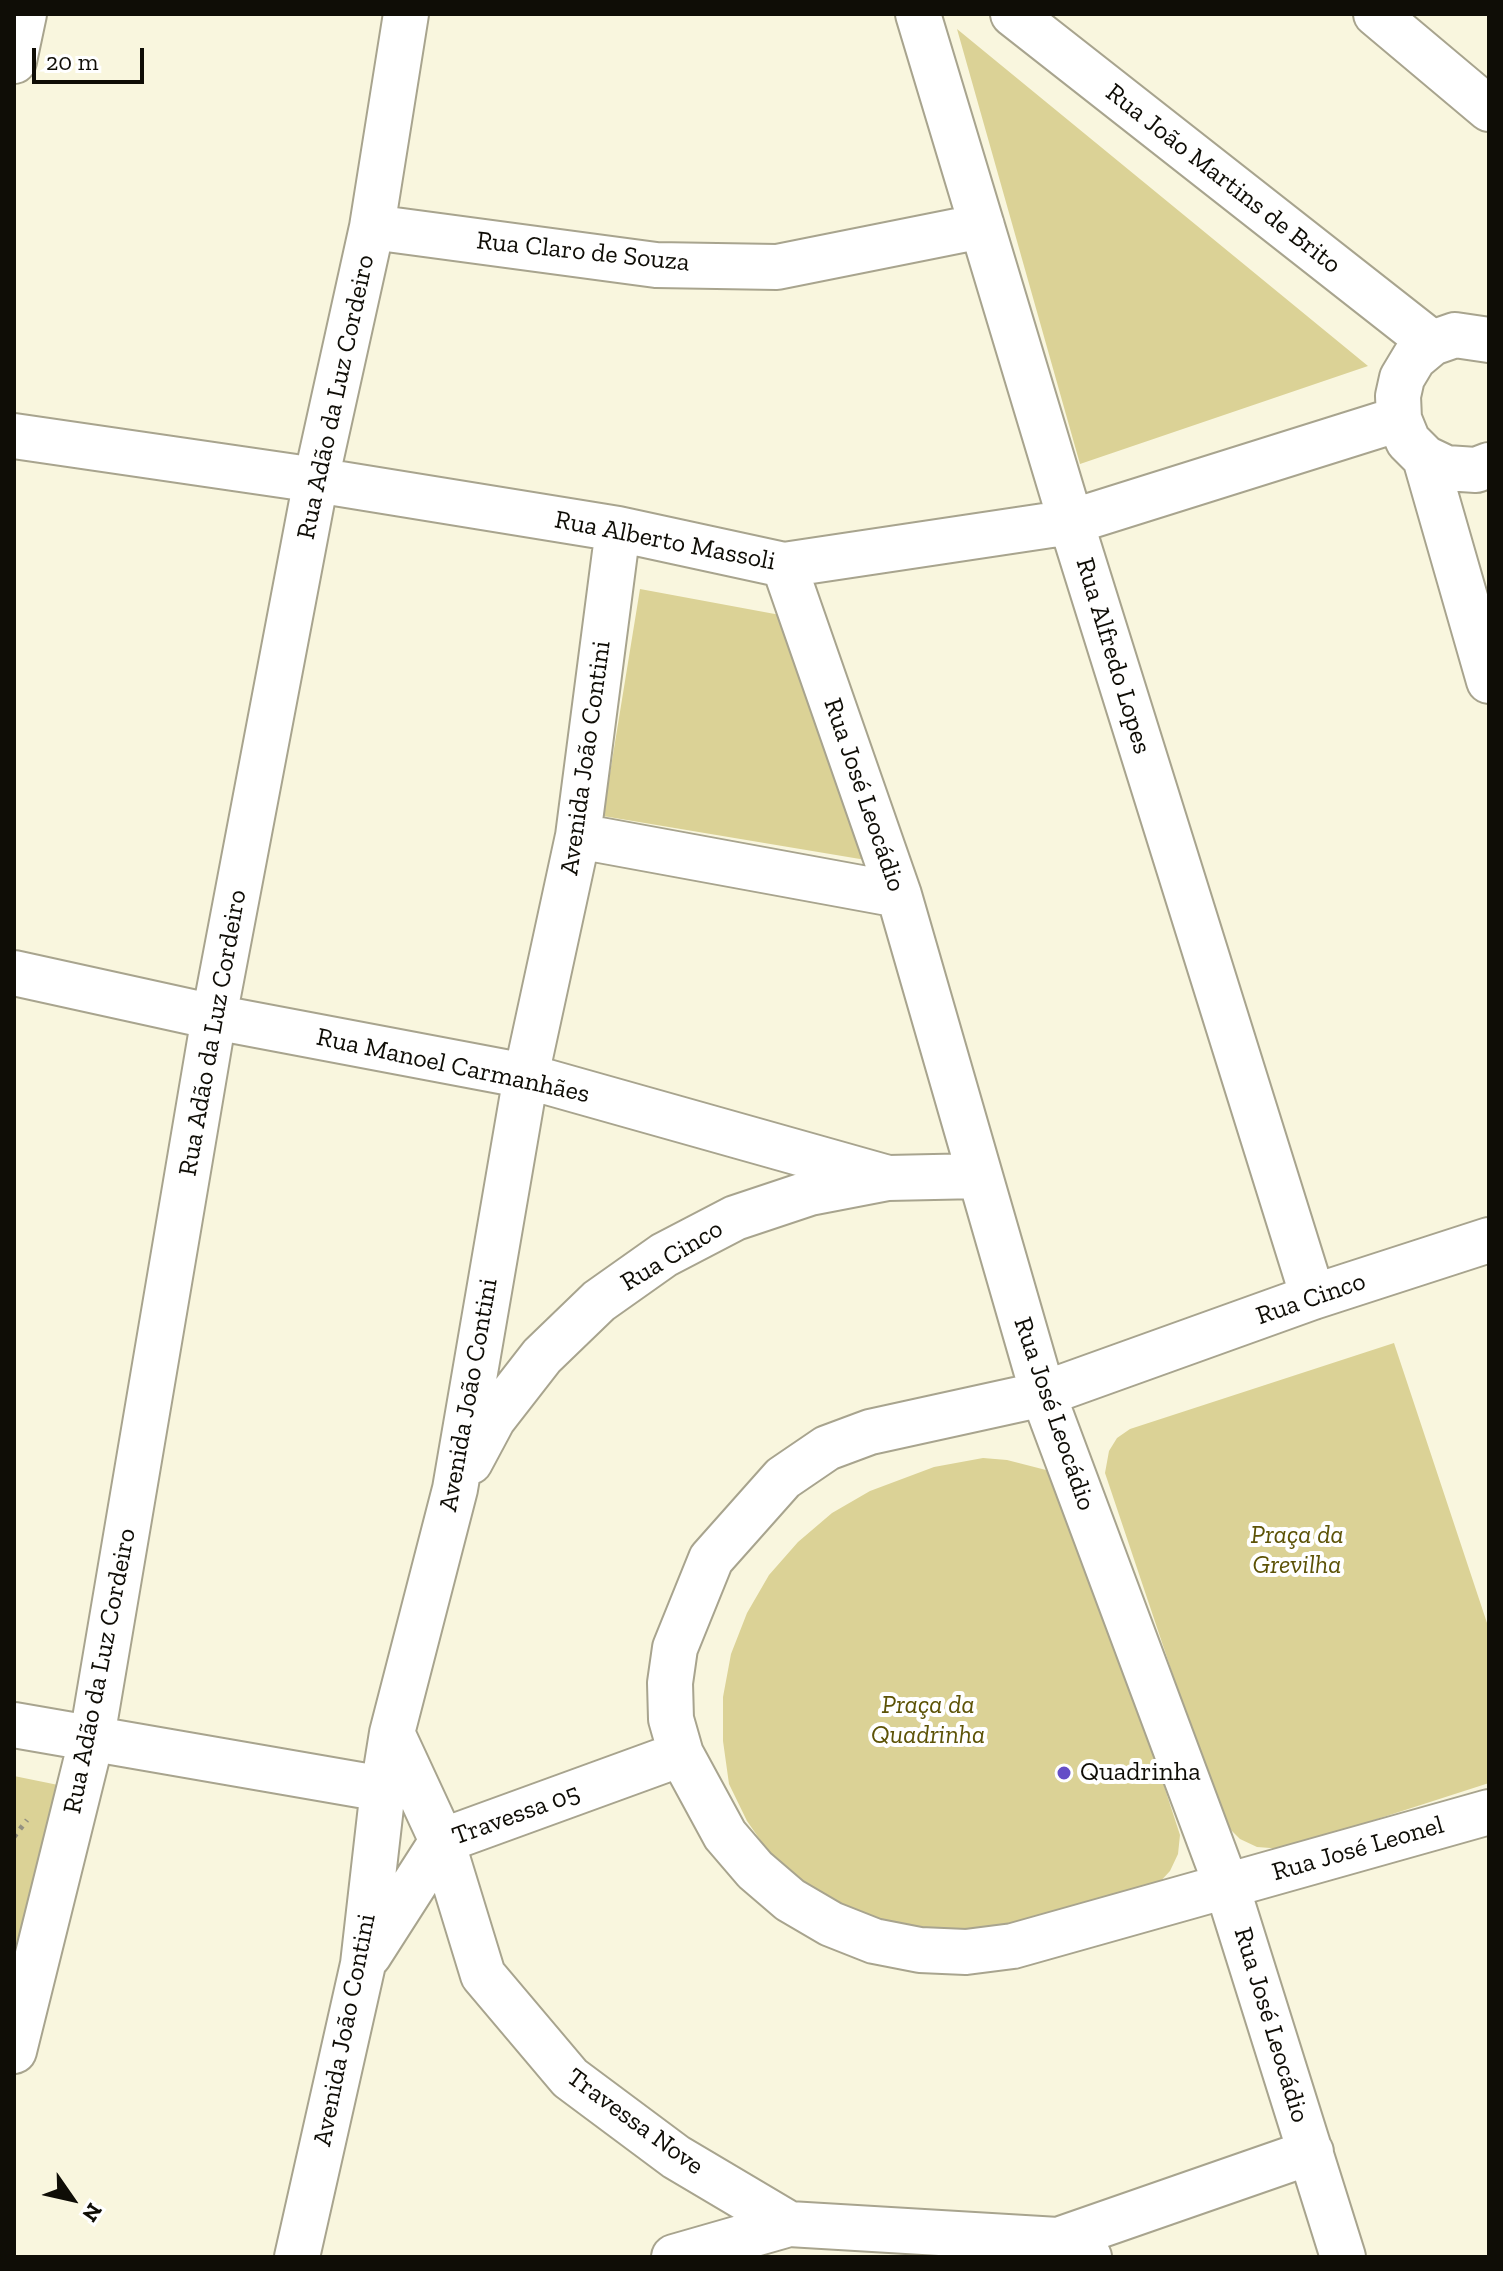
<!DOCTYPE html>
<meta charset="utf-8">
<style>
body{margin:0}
#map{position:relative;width:1503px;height:2271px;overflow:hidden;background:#f9f6de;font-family:"Zilla Slab",serif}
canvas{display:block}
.frame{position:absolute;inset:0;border:16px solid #0f0d06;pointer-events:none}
.north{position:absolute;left:32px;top:2159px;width:80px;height:80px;-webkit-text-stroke:6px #fff;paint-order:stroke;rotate:124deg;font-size:22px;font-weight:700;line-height:32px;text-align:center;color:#0f0d06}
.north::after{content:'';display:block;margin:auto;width:28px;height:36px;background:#0f0d06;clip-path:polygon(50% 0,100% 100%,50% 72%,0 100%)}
.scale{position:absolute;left:32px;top:48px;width:112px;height:36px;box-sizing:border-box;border:4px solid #0f0d06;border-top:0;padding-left:10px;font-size:24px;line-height:28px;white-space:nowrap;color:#0f0d06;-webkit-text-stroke:6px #fff;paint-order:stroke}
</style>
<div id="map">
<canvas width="1503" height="2271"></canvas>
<div class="frame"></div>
<div class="north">N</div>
<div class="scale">20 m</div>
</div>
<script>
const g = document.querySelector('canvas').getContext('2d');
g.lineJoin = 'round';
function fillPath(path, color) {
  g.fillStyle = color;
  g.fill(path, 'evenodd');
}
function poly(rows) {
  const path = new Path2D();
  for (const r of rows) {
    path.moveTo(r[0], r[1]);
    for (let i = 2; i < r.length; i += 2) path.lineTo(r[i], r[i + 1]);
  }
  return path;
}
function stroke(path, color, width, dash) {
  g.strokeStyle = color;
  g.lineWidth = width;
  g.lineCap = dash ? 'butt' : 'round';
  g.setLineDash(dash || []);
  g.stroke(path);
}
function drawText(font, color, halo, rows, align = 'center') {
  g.font = font + ' "Zilla Slab",serif';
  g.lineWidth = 8;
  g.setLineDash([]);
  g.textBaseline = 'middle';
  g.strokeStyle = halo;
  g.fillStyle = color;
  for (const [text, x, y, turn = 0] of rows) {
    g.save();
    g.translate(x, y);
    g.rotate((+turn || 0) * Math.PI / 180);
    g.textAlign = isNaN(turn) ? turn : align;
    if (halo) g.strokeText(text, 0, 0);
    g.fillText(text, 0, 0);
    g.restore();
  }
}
fillPath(poly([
 [957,29,1368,366,1080,464],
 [640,589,791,617,866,860,603,816],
 [1394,1343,1489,1629,1489,1783,1284,1849,1257,1847,1240,1839,1227,1826,1218,1809,1105,1473,1109,1451,1117,1438,1130,1429],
 [983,1458,1007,1460,1046,1470,1059,1479,1068,1491,1180,1835,1178,1854,1170,1871,1157,1885,988,1933,948,1937,868,1922,799,1882,770,1854,747,1821,729,1784,723,1741,723,1697,731,1654,747,1613,769,1575,798,1542,832,1513,870,1491,934,1467],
 [14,1776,68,1787,14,2044]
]), '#dbd296');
const minor = poly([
 [918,14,1071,522,1313,1297],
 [1013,14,1432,343],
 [1376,14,1489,109],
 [14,61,24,14],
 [372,227,656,265,777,267,982,226],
 [1489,340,1455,335,1432,343,1414,358,1402,378,1398,396,1399,419,1408,441,1425,458,1446,468,1476,470,1489,465],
 [14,436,316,480,618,529,784,565,1071,522,1399,419],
 [1425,458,1489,681],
 [784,565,899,895,1043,1394,1227,1887,1343,2257],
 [578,836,899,895],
 [14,973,214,1017,526,1076,888,1178],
 [1489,1240,1313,1297,1043,1394,870,1432,827,1448,783,1478,711,1559,675,1648,670,1683,671,1719,681,1754,725,1835,755,1870,790,1900,831,1924,874,1941,920,1950,966,1952,1013,1946,1489,1812],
 [470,1462,493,1419,542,1356,599,1301,664,1255,735,1218,810,1193,888,1178,980,1176],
 [14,1725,383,1789],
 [392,1733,442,1841,483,1975,570,2078,676,2157,789,2224],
 [369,1955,442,1841,681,1754],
 [14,2051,92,1737,214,1017,316,480,372,227,406,14],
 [1058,2240,1311,2152],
 [297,2257,363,1964,383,1789,392,1733,455,1489,526,1076,578,836,618,529],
 [674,2257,789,2224,1058,2240,1089,2257]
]);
stroke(minor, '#a8a48e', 48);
stroke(poly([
 [14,1837,27,1820]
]), '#949181', 5, [4, 6]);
stroke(minor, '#fff', 44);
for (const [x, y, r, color] of [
 [1064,1773,8,"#654ec7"]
]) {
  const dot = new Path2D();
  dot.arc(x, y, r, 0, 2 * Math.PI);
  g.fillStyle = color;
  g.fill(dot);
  stroke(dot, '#fff', 3);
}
drawText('26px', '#0f0d06', '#fff', [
 ["Rua João Martins de Brito",1223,179,38],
 ["Rua Claro de Souza",583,252,6],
 ["Rua Adão da Luz Cordeiro",336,397,-78],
 ["Rua Alberto Massoli",665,541,11],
 ["Rua Alfredo Lopes",1113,656,73],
 ["Avenida João Contini",586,758,-82],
 ["Rua José Leocádio",864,795,71],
 ["Rua Adão da Luz Cordeiro",213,1033,-80],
 ["Rua Manoel Carmanhães",453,1066,12],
 ["Rua Cinco",672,1256,-31],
 ["Rua Cinco",1311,1299,-19],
 ["Avenida João Contini",469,1395,-80],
 ["Rua José Leocádio",1054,1414,71],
 ["Rua Adão da Luz Cordeiro",100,1671,-79],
 ["Travessa 05",516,1815,-20],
 ["Rua José Leonel",1358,1849,-16],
 ["Rua José Leocádio",1271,2025,73],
 ["Avenida João Contini",345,2030,-79],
 ["Travessa Nove",635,2122,36]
]);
drawText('italic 26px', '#5c5206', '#fff', [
 ["Praça da",1297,1536],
 ["Grevilha",1297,1566],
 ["Praça da",928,1706],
 ["Quadrinha",928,1736]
]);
drawText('26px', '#0f0d06', '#fff', [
 ["Quadrinha",1080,1773]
], 'left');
</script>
